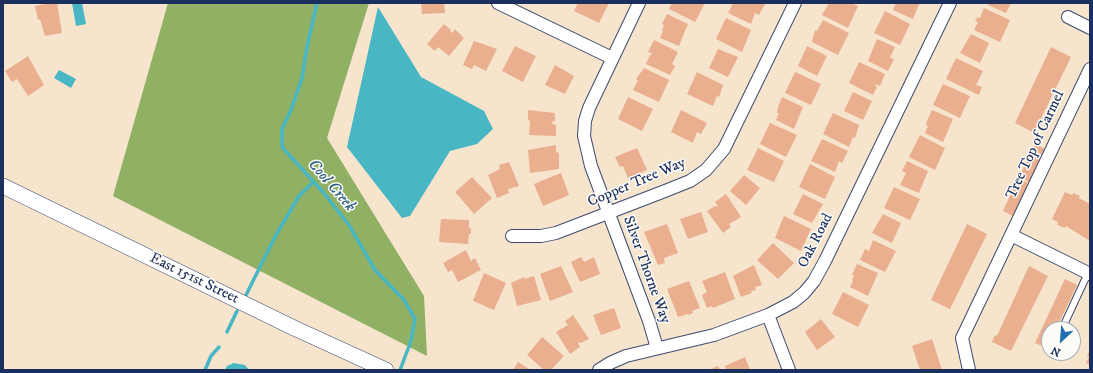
<!DOCTYPE html>
<style>
body{margin:0}
#map{position:relative;width:1093px;height:373px;overflow:hidden;background:#f6e4cd;font-family:"IM FELL DW Pica",serif}
canvas{display:block}
.frame{position:absolute;inset:0;border:4px solid #1b2f5e;pointer-events:none}
.north{position:absolute;left:1041px;top:321px;width:40px;height:40px;box-sizing:border-box;background:#fdfcf7;border:1px solid #a3aaba;border-radius:50%;rotate:206deg;font-size:11px;font-weight:700;line-height:16px;text-align:center;color:#1b2f5e}
.north::after{content:'';display:block;margin:auto;width:14px;height:18px;background:#1f6fb2;clip-path:polygon(50% 0,100% 100%,50% 72%,0 100%)}
</style>
<div id="map">
<canvas width="1093" height="373"></canvas>
<div class="frame"></div>
<div class="north">N</div>
</div>
<script>
const g = document.querySelector('canvas').getContext('2d');
g.lineJoin = 'round';
function fillPath(path, color) {
  g.fillStyle = color;
  g.fill(path, 'evenodd');
}
function poly(rows) {
  const path = new Path2D();
  for (const r of rows) {
    path.moveTo(r[0], r[1]);
    for (let i = 2; i < r.length; i += 2) path.lineTo(r[i], r[i + 1]);
  }
  return path;
}
function stroke(path, color, width, dash) {
  g.strokeStyle = color;
  g.lineWidth = width;
  g.lineCap = dash ? 'butt' : 'round';
  g.setLineDash(dash || []);
  g.stroke(path);
}
function drawText(font, color, halo, rows, align = 'center') {
  g.font = font + ' "IM FELL DW Pica",serif';
  g.lineWidth = 3;
  g.setLineDash([]);
  g.textBaseline = 'middle';
  g.strokeStyle = halo;
  g.fillStyle = color;
  for (const [text, x, y, turn = 0] of rows) {
    g.save();
    g.translate(x, y);
    g.rotate((+turn || 0) * Math.PI / 180);
    g.textAlign = isNaN(turn) ? turn : align;
    if (halo) g.strokeText(text, 0, 0);
    g.fillText(text, 0, 0);
    g.restore();
  }
}
fillPath(poly([
 [168,3,369,3,327,138,424,296,427,356,113,196]
]), '#90b063');
fillPath(poly([
 [72,3,82,3,86,24,76,26],
 [378,7,421,77,484,111,493,129,477,144,450,151,410,216,402,218,347,147],
 [59,70,76,79,71,88,54,78],
 [234,363,245,365,249,370,225,370,227,366]
]), '#48b6c3');
stroke(poly([
 [317,3,307,47,302,78,291,110,282,129,282,147,323,192,349,225,375,270,404,300,415,319,411,341,400,370],
 [246,295,276,235,299,196,313,182],
 [227,332,237,311],
 [205,370,211,356,219,347]
]), '#48b6c3', 3.5);
fillPath(poly([
 [51,3,57,3,62,33,45,36,40,19,38,20,35,6],
 [421,3,444,3,445,13,422,14],
 [578,3,609,3,599,23,574,11],
 [672,3,705,3,695,22,669,9],
 [733,3,763,3,765,4,759,15,755,13,751,24,728,13],
 [829,3,851,3,858,6,848,28,822,15],
 [896,3,919,4,913,19,893,10],
 [989,3,1011,3,1006,13,988,5],
 [984,8,1010,20,1000,42,974,30,978,22,975,21,978,17,980,18],
 [885,11,910,24,900,45,874,33],
 [667,14,688,24,679,46,660,38,663,31,662,30,664,25,662,24],
 [726,18,751,30,742,52,716,39],
 [823,20,849,33,838,55,812,42,815,30,817,31],
 [444,24,451,30,450,31,452,33,455,29,464,38,449,56,438,47,435,51,427,44],
 [971,34,989,43,980,63,960,53],
 [877,39,895,47,890,58,894,59,888,71,868,61],
 [654,40,678,52,672,64,675,66,670,75,646,64,650,55,653,54,648,52],
 [474,41,497,49,486,71,474,65,472,69,463,65],
 [515,46,536,56,523,82,502,71],
 [807,46,827,56,817,76,798,66],
 [1051,47,1071,57,1034,133,1015,123],
 [718,49,738,57,728,77,709,68],
 [28,56,44,85,28,96,17,79,12,82,5,71],
 [956,58,983,71,976,85,982,87,979,95,946,79],
 [859,62,885,74,880,86,876,84,875,86,877,87,873,95,849,83],
 [555,65,574,76,565,94,545,85],
 [644,68,669,80,659,102,633,90,638,80,636,79],
 [697,72,723,85,719,97,717,96,713,106,687,94],
 [795,72,821,84,811,105,785,93],
 [943,84,970,96,960,118,933,105],
 [853,92,872,101,863,120,844,111],
 [628,97,653,109,642,131,618,119],
 [782,97,803,107,794,129,776,120,779,113,777,113,778,107],
 [528,110,555,113,555,121,553,121,552,124,556,125,556,136,529,135,530,121,528,120],
 [681,110,707,123,701,134,697,132,693,143,671,132],
 [932,110,953,119,943,142,925,133,928,126,926,125,927,121],
 [833,113,859,125,855,138,853,137,849,147,823,134],
 [770,123,797,135,786,157,760,144],
 [920,135,945,148,935,170,909,157],
 [822,139,848,151,842,163,839,161,835,172,811,161],
 [1035,144,1047,150,1031,183,1019,177],
 [556,145,556,152,559,153,559,169,530,173,528,150],
 [637,148,647,170,628,178,623,166,620,167,615,157],
 [758,148,784,161,774,182,747,170],
 [907,161,928,171,919,193,900,185,906,173,902,171],
 [509,162,519,186,508,189,509,193,497,198,488,175,500,169,499,165],
 [810,164,835,177,825,199,799,187],
 [561,173,569,195,543,206,534,184],
 [744,175,760,188,746,205,730,191],
 [472,177,492,198,474,214,455,192],
 [1018,178,1030,184,1015,217,1003,211],
 [894,187,920,199,910,220,884,208],
 [1065,192,1072,195,1073,193,1080,196,1079,198,1090,204,1090,241,1066,226,1065,228,1057,225,1058,222,1052,219],
 [726,194,741,217,729,224,731,227,723,233,707,211,715,206,716,207,718,206,715,202],
 [803,194,823,204,812,223,793,214],
 [701,212,708,232,688,239,680,219],
 [883,214,901,223,892,243,872,233],
 [784,216,811,229,801,251,775,238],
 [441,219,469,220,469,228,471,228,471,234,469,234,468,244,439,242],
 [667,224,678,253,664,258,665,263,658,265,644,232],
 [967,224,987,234,950,309,931,300],
 [873,240,896,251,885,272,860,260,865,249,869,251],
 [773,243,794,263,778,279,757,260],
 [466,250,471,261,475,258,481,270,458,282,452,270,448,272,443,263],
 [581,257,584,262,594,257,600,274,580,282,571,262],
 [857,264,878,273,868,296,850,287,853,281,852,280,854,275,852,275],
 [754,265,762,285,755,287,756,290,751,291,752,293,741,297,733,276],
 [561,266,573,292,550,301,540,274],
 [1029,266,1048,276,1011,351,992,342,995,335,997,336],
 [725,272,735,299,713,308,712,306,707,308,702,295,707,292,702,281],
 [484,273,506,283,494,310,473,301],
 [534,276,541,300,517,306,511,283,524,277,525,279],
 [1065,279,1077,285,1056,329,1049,329,1049,344,1047,348,1035,343],
 [689,281,700,308,692,311,693,313,689,315,688,314,678,317,667,289],
 [843,292,869,305,858,327,832,314],
 [614,308,621,328,601,335,593,315],
 [573,315,589,339,581,343,580,342,578,343,580,347,570,354,556,332,568,325,565,321],
 [821,319,835,337,817,350,805,332],
 [542,337,564,356,551,370,544,370,527,355],
 [932,339,942,370,920,370,912,346],
 [1090,349,1090,365,1086,363,1089,357,1087,356],
 [745,357,750,370,726,370,725,366],
 [518,362,531,370,513,370],
 [718,366,720,370,708,370]
]), '#e9af8e');
const service = poly([
 [1062,329,1088,273]
]);
const minor = poly([
 [498,3,612,58],
 [639,3,589,108,585,121,584,136,591,166,649,321,657,348],
 [1068,17,1090,28],
 [1011,235,1090,274],
 [512,236,541,236,556,233,665,191,690,181,706,170,724,149,795,3],
 [768,315,789,370],
 [599,370,610,363,626,356,714,335,768,315,793,302,804,293,814,281,825,261,950,3],
 [969,370,962,338,1090,69]
]);
const tertiary = poly([
 [3,186,294,328,386,370]
]);
stroke(service, '#3c4a6f', 8);
stroke(minor, '#3c4a6f', 14);
stroke(tertiary, '#3c4a6f', 16);
stroke(service, '#fff', 6);
stroke(minor, '#fff', 12);
stroke(tertiary, '#fff', 15);
drawText('15px', '#1b2f5e', '#fdfcf7', [
 ["Tree Top of Carmel",1036,145,-65],
 ["Copper Tree Way",637,183,-23],
 ["Oak Road",816,241,-63],
 ["Silver Thorne Way",646,270,70],
 ["East 151st Street",194,279,26]
]);
drawText('italic 16px', '#2b5e81', '#fdfcf7', [
 ["Cool Creek",331,186,49]
]);
</script>
